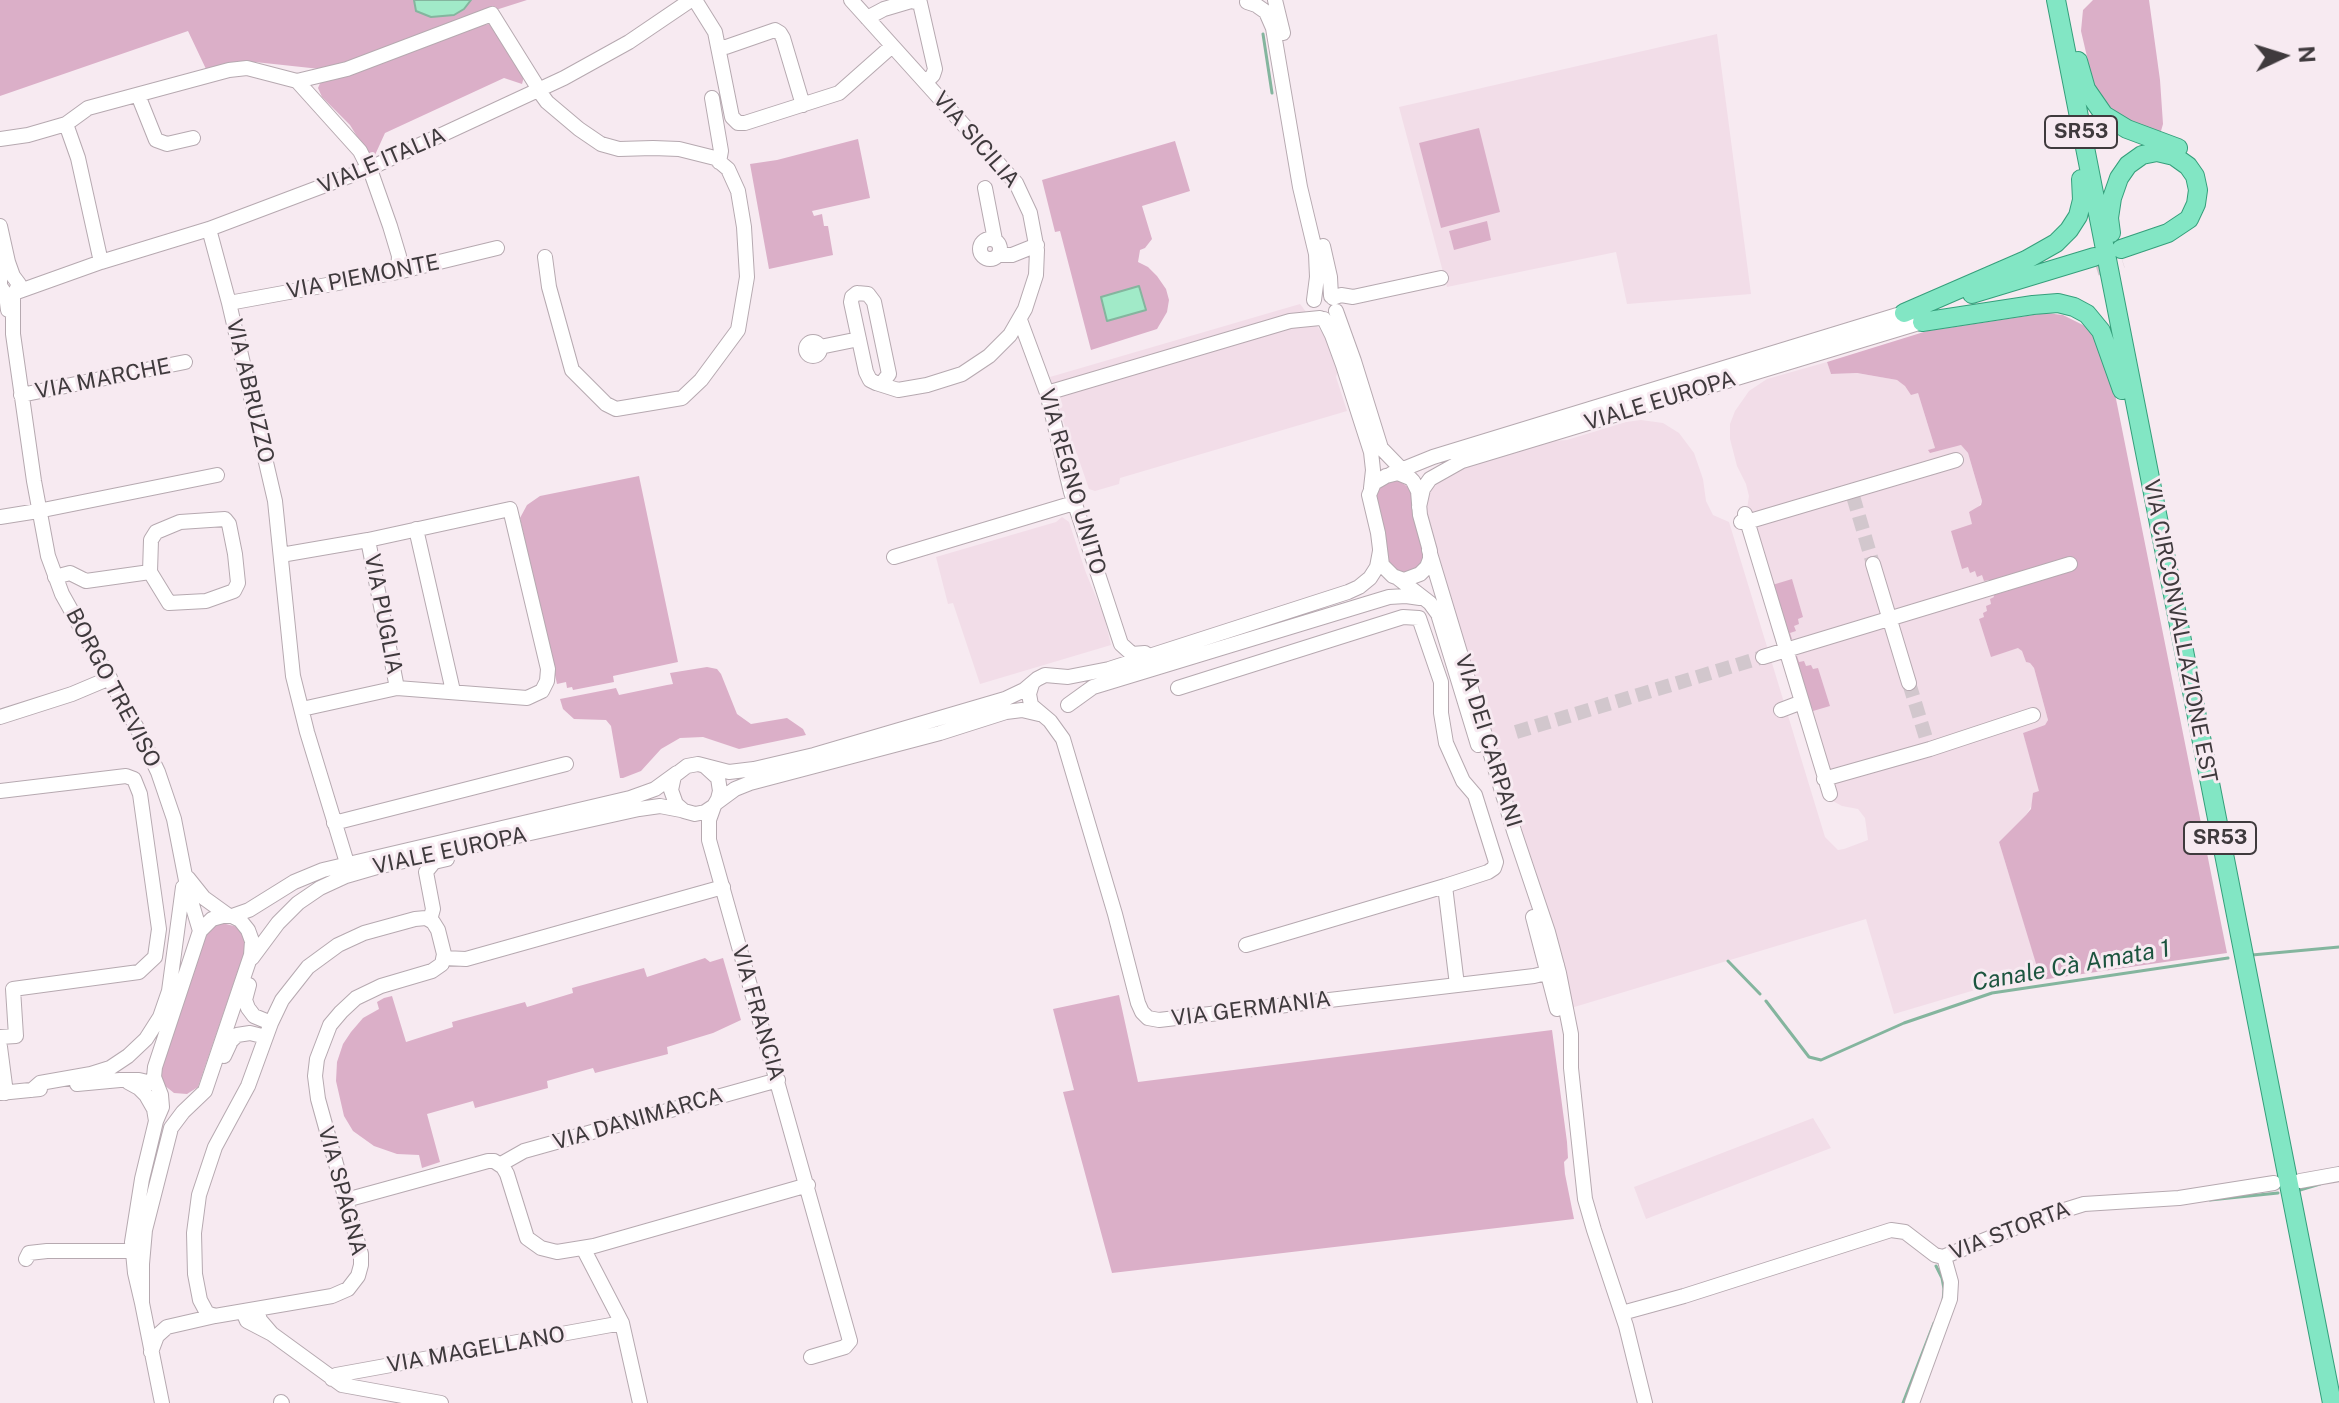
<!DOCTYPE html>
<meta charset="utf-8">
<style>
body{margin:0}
#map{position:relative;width:2339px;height:1403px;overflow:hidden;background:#f7eaf1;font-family:"Public Sans",sans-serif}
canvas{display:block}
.north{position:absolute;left:2243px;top:16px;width:80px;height:80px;-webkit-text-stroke:6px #f7eaf1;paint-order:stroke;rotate:86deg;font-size:22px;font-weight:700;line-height:32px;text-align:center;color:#3f3a3d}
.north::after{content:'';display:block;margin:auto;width:28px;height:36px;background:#3f3a3d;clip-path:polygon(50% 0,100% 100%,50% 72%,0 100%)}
</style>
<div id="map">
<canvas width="2339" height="1403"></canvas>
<div class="north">N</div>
</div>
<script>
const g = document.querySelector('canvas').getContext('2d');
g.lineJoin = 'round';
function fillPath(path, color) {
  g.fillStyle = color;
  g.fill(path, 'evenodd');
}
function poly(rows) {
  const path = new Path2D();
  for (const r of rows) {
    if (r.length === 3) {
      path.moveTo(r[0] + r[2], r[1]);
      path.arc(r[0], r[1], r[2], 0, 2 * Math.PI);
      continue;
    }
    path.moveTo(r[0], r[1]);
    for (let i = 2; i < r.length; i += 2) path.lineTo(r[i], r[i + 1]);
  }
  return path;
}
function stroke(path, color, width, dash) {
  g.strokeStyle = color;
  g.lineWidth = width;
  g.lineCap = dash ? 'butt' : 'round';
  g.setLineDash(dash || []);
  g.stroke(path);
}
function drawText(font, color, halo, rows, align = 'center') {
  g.font = font + ' "Public Sans",sans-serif';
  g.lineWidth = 6;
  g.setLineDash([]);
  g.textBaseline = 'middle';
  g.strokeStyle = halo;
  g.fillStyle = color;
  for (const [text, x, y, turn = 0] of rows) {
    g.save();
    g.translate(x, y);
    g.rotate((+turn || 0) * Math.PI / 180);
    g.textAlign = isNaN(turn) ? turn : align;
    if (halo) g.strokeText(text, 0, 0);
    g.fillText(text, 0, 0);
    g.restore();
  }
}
fillPath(poly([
 [1717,34,1751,294,1627,304,1616,252,1447,287,1399,107],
 [1300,304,1327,339,1338,370,1336,377,1347,411,1120,478,1119,484,1095,491,1089,489,1077,454,1072,450,1050,377],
 [1827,362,1831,374,1857,373,1897,380,1918,393,1935,448,1929,450,1961,445,1968,453,1982,501,1978,508,1969,512,1998,610,2022,651,2026,662,2030,663,2034,668,2048,720,2045,725,2023,733,2040,791,2026,815,1999,842,2039,971,1894,1014,1866,919,1571,1008,1428,527,1425,507,1427,494,1432,485,1472,463,1541,442,1567,440,1626,422,1641,420,1663,423,1679,433,1694,453,1703,479,1706,501,1713,515,1729,522,1825,837,1838,850,1844,849,1868,840,1865,818,1858,809,1842,806,1831,800,1747,509,1749,496,1746,484,1737,466,1730,439,1730,424,1735,411,1749,391,1767,379],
 [1062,517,1069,522,1086,573,1104,616,1111,645,980,684,953,603,948,604,936,557,1056,522],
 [1813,1118,1831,1148,1646,1219,1634,1187]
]), '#f2dde8');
fillPath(poly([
 [0,0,527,0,405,39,395,48,348,64,320,69,255,62,206,69,188,31,0,96],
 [2093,0,2149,0,2160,80,2163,124,2161,131,2153,133,2125,123,2095,91,2081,31,2083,10],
 [489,24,497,27,525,73,522,84,504,78,385,133,375,155,369,156,350,125,322,97,318,88,322,79,471,27],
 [1479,128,1500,212,1441,228,1419,143],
 [858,139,870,198,812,211,814,216,822,214,824,226,828,226,833,255,769,269,750,164,777,160],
 [1175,141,1190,191,1142,206,1152,239,1145,248,1140,250,1138,262,1148,267,1157,276,1166,289,1169,300,1167,312,1157,329,1091,350,1060,231,1055,232,1042,180],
 [1487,221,1491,240,1454,250,1449,231],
 [2046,313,2063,315,2085,326,2094,334,2112,379,2227,953,2041,980,1999,842,2026,815,2031,809,2033,793,2039,791,2023,733,2045,725,2048,720,2034,668,2030,663,2026,662,2022,651,2018,648,1991,657,1979,619,1984,617,1983,613,1987,611,1986,606,1991,604,1990,599,1994,597,1989,580,1984,581,1982,575,1977,577,1975,571,1970,573,1968,567,1962,569,1951,531,1972,524,1969,512,1981,505,1982,501,1968,453,1961,445,1930,453,1928,450,1935,448,1918,393,1911,395,1905,386,1897,380,1857,373,1831,374,1827,362,1927,331],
 [639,476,678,662,613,676,614,682,573,690,572,687,567,688,566,682,557,684,520,518,527,505,540,496],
 [1398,480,1411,489,1424,555,1420,565,1408,573,1395,570,1389,563,1377,504,1377,495,1380,487,1390,481],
 [1792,579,1803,617,1798,619,1799,624,1794,626,1796,631,1790,633,1792,639,1786,641,1769,586],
 [1797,656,1799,662,1804,661,1806,666,1811,665,1813,669,1818,668,1830,706,1813,711,1812,708,1807,710,1792,658],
 [707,667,717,669,721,674,737,714,751,724,787,718,803,729,806,735,739,749,703,737,680,738,661,749,641,771,623,778,620,778,611,726,606,720,574,719,563,709,560,699,616,688,619,695,667,685,673,684,670,673],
 [222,923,238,927,245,938,246,947,198,1087,187,1094,174,1093,164,1085,161,1072,204,941,208,932,214,926],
 [705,958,710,962,723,958,741,1020,713,1033,667,1047,668,1054,595,1073,593,1068,547,1081,548,1088,475,1108,473,1101,427,1114,440,1162,422,1168,419,1155,397,1154,374,1146,353,1131,344,1116,336,1081,337,1062,343,1044,351,1032,363,1018,379,1009,377,1002,384,998,392,996,406,1042,453,1027,452,1022,525,1002,527,1007,573,993,572,988,644,968,647,977],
 [1119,995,1138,1082,1552,1030,1567,1142,1568,1158,1564,1162,1565,1174,1574,1219,1112,1273,1063,1092,1074,1090,1053,1009]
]), '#dbafc8');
const water = poly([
 [414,0,471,0,464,9,454,15,431,17,416,11,414,0],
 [1139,286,1146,310,1107,321,1101,297,1139,286]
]);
fillPath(water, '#a1eac8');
stroke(water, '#84b59e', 2);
stroke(poly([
 [1263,34,1272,93],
 [2252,955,2339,947],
 [1728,961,1760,994],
 [1766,1001,1809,1057,1821,1060,1904,1023,1992,993,2228,958],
 [2300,1190,2320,1184],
 [2210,1200,2278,1193],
 [1936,1266,1942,1278,1944,1289,1943,1301],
 [1903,1403,1934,1323]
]), '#84b59e', 3);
stroke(poly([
 [1853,496,1873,564],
 [1909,683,1929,748],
 [1516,732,1763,657]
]), '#d2c7cd', 14, [14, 7]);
stroke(poly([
 [2096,267,2122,259]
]), '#d2c7cd', 18, [18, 9]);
const minor = poly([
 [695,0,715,32,732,117,738,123,745,123,839,93,892,46],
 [851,0,1016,183,1030,213,1037,250,1036,275,1025,309,1010,335,989,356,962,374,927,385,898,390,876,383],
 [1275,0,1283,33],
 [1247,2,1256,5,1266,12,1273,28,1300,187,1316,254,1317,277,1314,300],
 [867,18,884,9,911,1,920,3,935,69,933,75,926,82],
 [718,47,726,47,775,30,780,33,783,38,803,105],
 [297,81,360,151,372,175,390,226,399,256,398,272],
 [539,91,547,102,579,129,601,144,619,149,653,148,679,149,715,158,728,169,738,191,744,227,747,277,738,330,701,380,682,398,616,409,606,404,572,370,549,287,545,257],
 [138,95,156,140,167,144,193,138],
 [712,98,721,151,719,162],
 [66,124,78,158,101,262],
 [0,139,28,135,66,124,88,108,229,70,247,68,297,81,347,69,492,14,535,83],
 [985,188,995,240],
 [0,226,8,262,13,276,19,284,13,297,13,334,34,481,48,556,62,594,138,730,158,772,174,819,188,891,200,931],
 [209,229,229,303,275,501,293,676,307,732,347,863],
 [990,249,10],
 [1323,246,1330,277,1331,296],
 [999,255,1012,255,1037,245],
 [0,259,0,286,6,295,8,310],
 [17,292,101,262,209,229,368,169,564,78,629,42,691,0],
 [857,293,868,294,874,302,889,374,882,383,876,383,870,380,866,372,851,302,852,297,857,293],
 [1333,298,1341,295,1353,297,1441,278],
 [229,303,398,272,497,248],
 [1336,311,1354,361,1381,448,1413,481,1418,491,1420,515,1430,551,1430,559,1427,567,1420,574,1404,580,1393,576,1382,565,1378,533,1369,495,1374,483,1386,476,1398,473,1410,478],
 [1324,319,1332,335,1343,365,1371,452,1373,470,1371,488],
 [1020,320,1047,393,1071,492,1121,644,1132,654,1145,653],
 [813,349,7],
 [820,347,859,339],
 [1047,393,1290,321,1320,318],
 [21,395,185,362],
 [1391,474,1433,457,1904,313],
 [1419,507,1423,489,1430,479,1462,461,1922,322],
 [1745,514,1830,794],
 [0,517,38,511,217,475],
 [1741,522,1750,521,1956,460],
 [416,529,453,691],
 [368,540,397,688],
 [1429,550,1514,831,1548,932,1559,973,1571,1034,1571,1068,1585,1199,1594,1230,1626,1326,1645,1403],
 [281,555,368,540,510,509,548,669,547,681,542,691,527,698,397,688,302,709],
 [894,557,1074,503],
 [1873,564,1909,683],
 [55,577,70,573,86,581,150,572,169,603,206,601,234,591,238,583,235,554,229,524,225,519,180,522,156,532,151,540,150,572],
 [1399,579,1430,603,1438,614,1478,745],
 [1763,657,2070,564],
 [1032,684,1029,694,1031,705,1050,721,1063,739,1115,914,1138,1003,1142,1012,1148,1018,1159,1020,1534,976,1554,971,1557,965],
 [1178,688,1403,617,1419,618,1441,682,1441,713,1446,743,1463,781,1475,795,1496,862,1494,868,1488,872,1445,886],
 [1068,705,1093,687,1389,597,1406,596,1420,598],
 [1781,710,1802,702],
 [0,717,72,694,110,678],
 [706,767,718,778,720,791,718,799,714,806,705,812,695,814,684,811,676,804,671,790,674,776,687,766,698,764,729,772,754,769,814,755,1005,699,1024,690,1037,679,1045,675,1068,677,1109,669,1348,592,1359,587,1370,578,1377,567,1380,551],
 [1824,779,1930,749,2033,715],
 [0,791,126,776,134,779,140,794,159,929,155,957,139,972,13,989,16,1036,0,1037],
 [716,803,735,789,750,783,940,733,1006,712,1022,710,1039,714],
 [714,806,709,820,709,840,850,1341,845,1347,811,1357],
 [334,823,566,764],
 [188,878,204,898,229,916],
 [232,916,249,910,294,882,323,870,630,798,655,789,677,773],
 [1533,917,1557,1009],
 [426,918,433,922,438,930,444,954,442,964,432,971,381,986,356,998,341,1012,330,1025,317,1059,315,1076,318,1099,361,1254,361,1265,358,1276,348,1289,332,1296,215,1316,207,1313,200,1300,195,1274,194,1233,199,1195,215,1147,248,1086,271,1023,282,1000,308,967,338,945,364,933,415,919,426,918],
 [430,920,433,909,426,872,434,862,447,859],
 [1246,945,1445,886,1457,985],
 [252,958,278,923,298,903,320,888,346,876,377,867,639,809,660,806,681,810],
 [444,958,466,959,723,887],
 [249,985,245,1000,248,1008,254,1016,271,1023],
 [0,1047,6,1093],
 [224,1056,231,1041,237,1035,250,1033,266,1037],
 [128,1082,139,1088,146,1095,154,1109,156,1121],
 [77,1084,120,1080,139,1080,156,1084],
 [32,1090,40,1083,91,1074,110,1068,128,1056,146,1039,160,1017,169,991,183,887],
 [0,1093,40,1089],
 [501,1164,524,1151,778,1080],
 [2300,1181,2339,1174],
 [346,1200,488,1161,494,1161,503,1167,507,1174,527,1238,541,1248,557,1252,594,1246,808,1185],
 [583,1248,622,1323,640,1403],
 [26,1259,29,1253,47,1251,142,1251],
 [142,1303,135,1273,132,1242,142,1179,156,1121,162,1107,161,1095,154,1077,155,1067,200,931,212,919,223,916,232,916,240,920,248,930,252,941,251,955,205,1091,183,1112,171,1128,145,1230,142,1264,142,1303,162,1403],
 [243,1312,247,1321,272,1334,260,1320,257,1309],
 [1622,1313,1684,1296,1891,1230,1905,1232,1935,1255,1943,1257,2039,1218,2084,1204,2179,1198,2274,1183],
 [272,1334,342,1385,441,1403],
 [151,1352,157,1336,167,1327,215,1316],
 [332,1379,336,1375,622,1323],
 [281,1402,282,1403],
 [1912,1403,1950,1299,1951,1282,1944,1257]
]);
const major = poly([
 [2056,0,2332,1403],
 [2078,61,2086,89,2104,115,2127,129,2178,148],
 [2111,233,2109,218,2112,198,2119,178,2128,165,2142,155,2157,152,2174,156,2188,166,2195,176,2198,190,2196,204,2189,219,2168,233,2121,249],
 [1972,294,2094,257],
 [1904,313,2026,260,2056,243,2069,230,2078,216,2082,200,2081,179],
 [1922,322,2033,305,2058,303,2074,307,2087,314,2101,331,2122,390]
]);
stroke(minor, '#b6a9b0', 16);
stroke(major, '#359f7b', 20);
stroke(minor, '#fff', 14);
stroke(major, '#82e6c4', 18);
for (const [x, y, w] of [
 [2081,132,72],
 [2220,838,72]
]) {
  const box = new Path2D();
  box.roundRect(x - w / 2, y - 16, w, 32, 6);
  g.fillStyle = '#f7eaf1';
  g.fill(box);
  stroke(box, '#3f3a3d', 2);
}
drawText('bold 20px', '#3f3a3d', null, [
 ["SR53",2081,132],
 ["SR53",2220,838]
]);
drawText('22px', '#3f3a3d', '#f7eaf1', [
 ["VIA SICILIA",976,140,49],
 ["VIALE ITALIA",382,161,-23],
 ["VIA PIEMONTE",363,277,-11],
 ["VIA MARCHE",103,379,-11],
 ["VIA ABRUZZO",250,391,77],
 ["VIALE EUROPA",1660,401,-17],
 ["VIA REGNO UNITO",1072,482,74],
 ["VIA PUGLIA",383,614,79],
 ["VIA CIRCONVALLAZIONE EST",2180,631,79],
 ["BORGO TREVISO",113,688,62],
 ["VIA DEI CARPANI",1488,741,73],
 ["VIALE EUROPA",450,851,-12],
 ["VIA GERMANIA",1251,1009,-7],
 ["VIA FRANCIA",758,1013,74],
 ["VIA DANIMARCA",638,1119,-16],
 ["VIA SPAGNA",342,1191,75],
 ["VIA STORTA",2010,1231,-21],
 ["VIA MAGELLANO",476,1350,-10]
]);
drawText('italic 24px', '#1c553f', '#f7eaf1', [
 ["Canale Cà Amata 1",2071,966,-10]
]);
</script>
